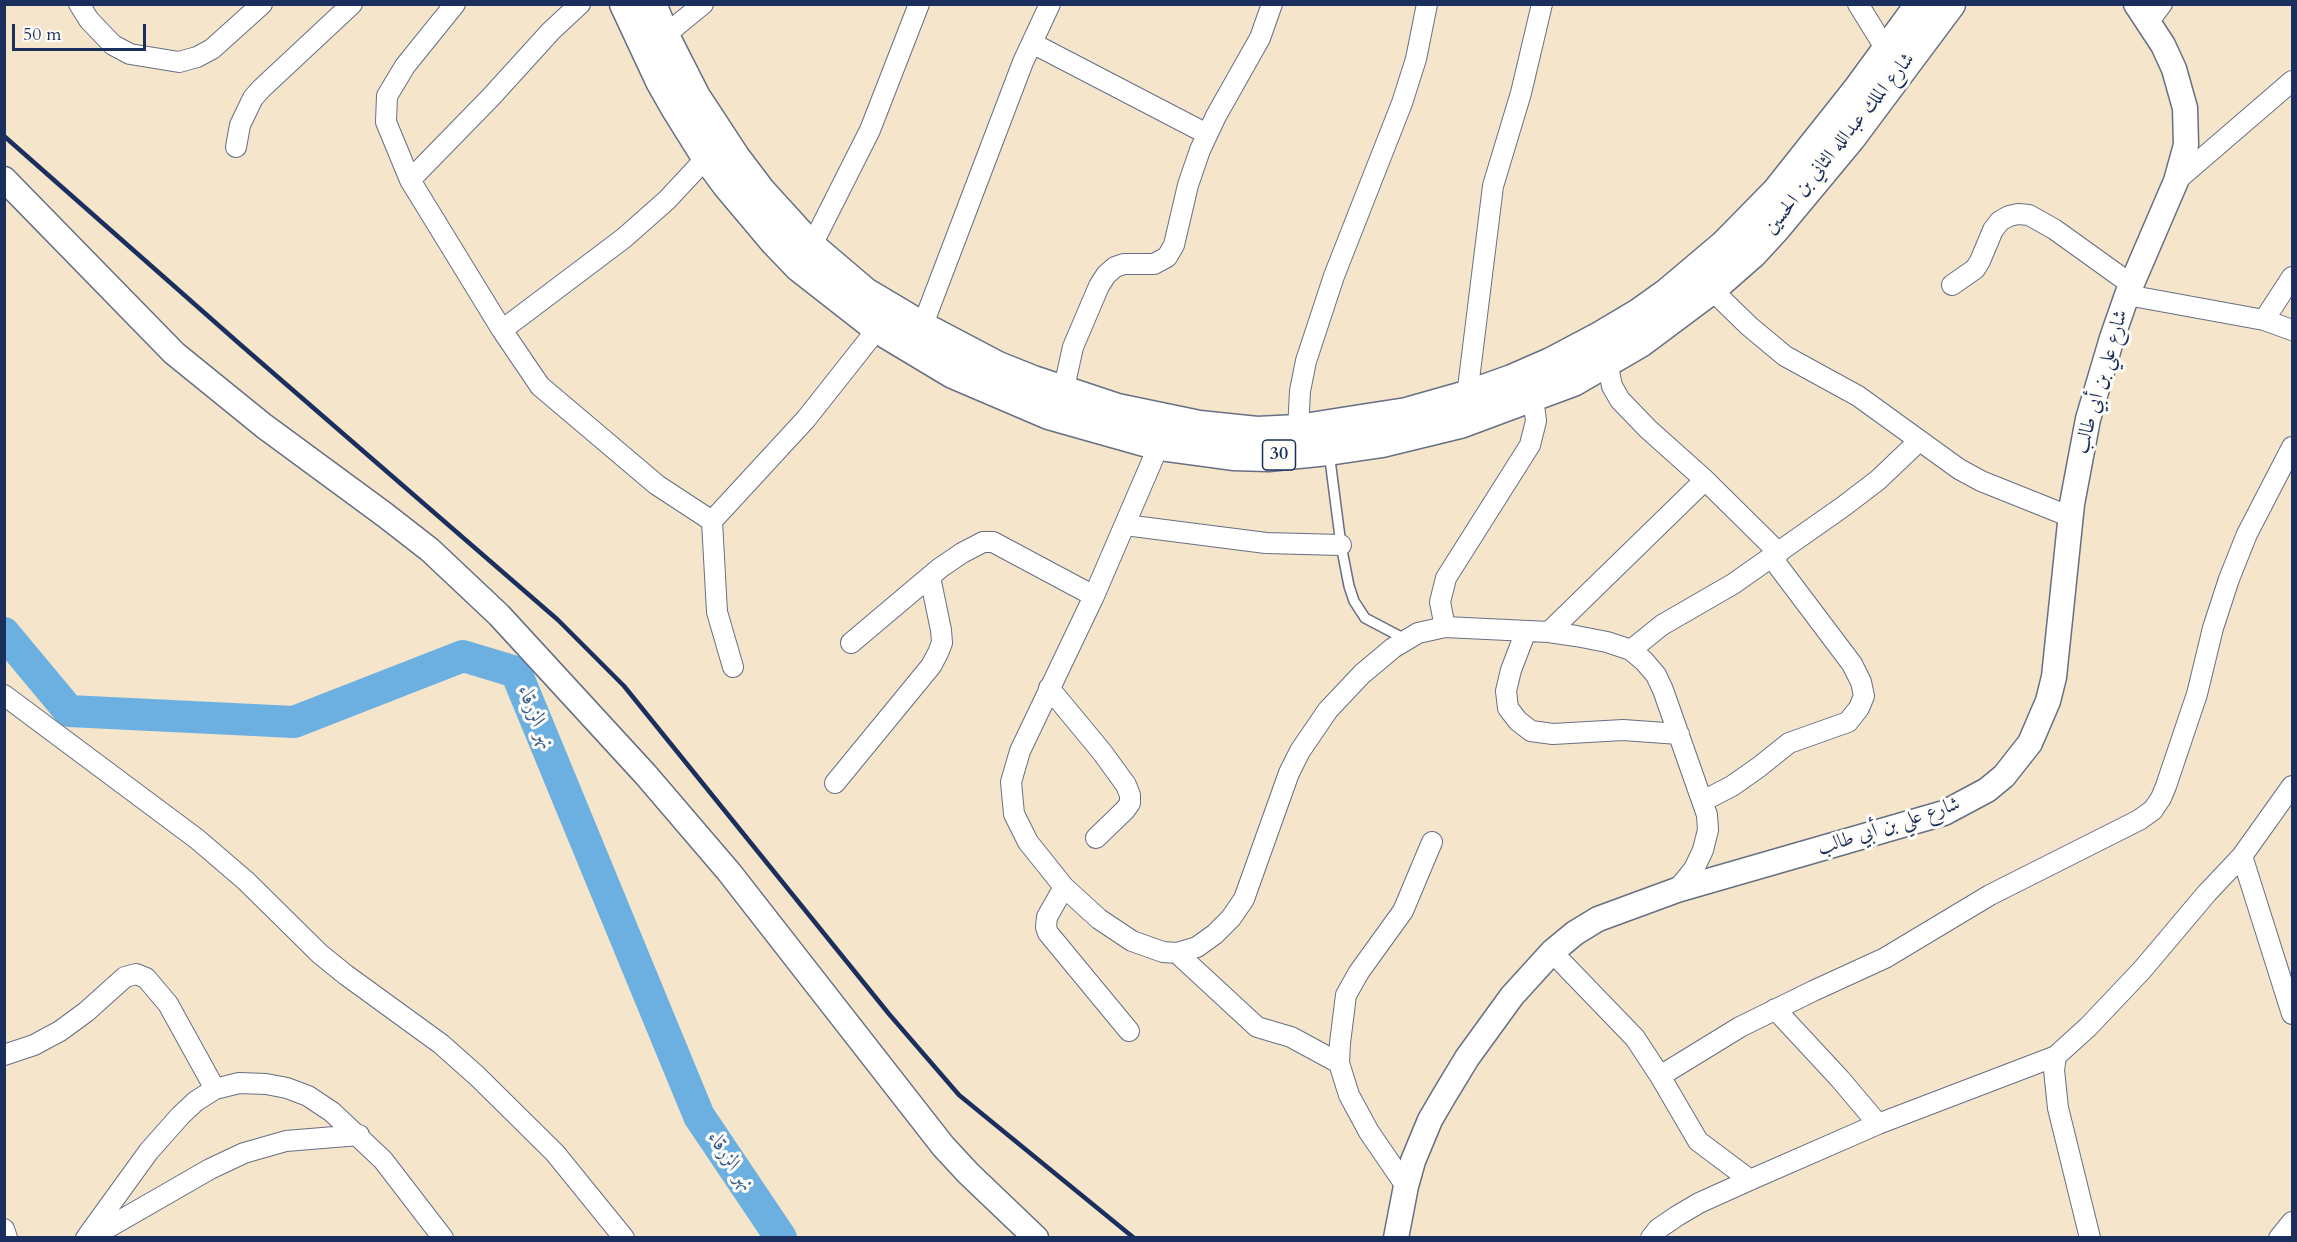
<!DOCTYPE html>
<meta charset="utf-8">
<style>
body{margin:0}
#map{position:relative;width:2297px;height:1242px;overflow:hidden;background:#f4e5cb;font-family:Cardo,serif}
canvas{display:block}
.frame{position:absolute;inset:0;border:6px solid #1b2f5e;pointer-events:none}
.scale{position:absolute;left:12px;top:24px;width:134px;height:27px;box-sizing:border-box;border:3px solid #1b2f5e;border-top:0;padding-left:8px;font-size:18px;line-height:21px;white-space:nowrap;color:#1b2f5e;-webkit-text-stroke:4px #fdfcf7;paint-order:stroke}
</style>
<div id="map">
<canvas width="2297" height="1242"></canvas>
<div class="frame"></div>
<div class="scale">50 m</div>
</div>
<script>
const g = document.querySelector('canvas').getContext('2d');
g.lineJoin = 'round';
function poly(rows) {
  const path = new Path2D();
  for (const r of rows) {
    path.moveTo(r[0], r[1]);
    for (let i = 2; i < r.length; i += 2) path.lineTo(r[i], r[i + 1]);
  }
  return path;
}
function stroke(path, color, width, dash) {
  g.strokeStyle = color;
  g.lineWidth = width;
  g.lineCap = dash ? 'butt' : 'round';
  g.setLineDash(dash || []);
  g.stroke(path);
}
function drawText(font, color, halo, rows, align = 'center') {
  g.font = font + ' Cardo,Amiri,serif';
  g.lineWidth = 6;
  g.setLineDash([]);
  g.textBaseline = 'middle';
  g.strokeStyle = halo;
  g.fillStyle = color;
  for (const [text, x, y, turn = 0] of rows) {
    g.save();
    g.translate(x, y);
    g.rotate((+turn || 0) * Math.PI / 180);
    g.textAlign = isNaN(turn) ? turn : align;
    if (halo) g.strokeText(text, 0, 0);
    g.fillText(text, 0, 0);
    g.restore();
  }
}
stroke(poly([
 [4,633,69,711,294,722,463,656,516,672,699,1116,781,1238]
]), '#6cb0e2', 32);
const service = poly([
 [1329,452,1341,545,1349,586,1354,601,1365,618,1405,639]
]);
const minor = poly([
 [79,4,89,20,113,45,130,54,179,62,197,57,212,49,262,4],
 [455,4,405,66,387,96,386,122,410,180,502,330,540,386,657,485,712,521],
 [1858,4,1887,51],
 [2149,21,2162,4],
 [664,36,703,4],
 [1032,43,1207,134],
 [236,147,240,125,253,98,261,89,352,4],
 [410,180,491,97,551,31,580,4],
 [2176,181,2292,81],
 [811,247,870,130,919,4],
 [1952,285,1975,269,1980,261,1993,230,2000,221,2009,216,2018,214,2029,215,2054,229,2132,285],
 [1711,289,1749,326,1785,356,1858,396,1959,469,1981,481,2071,517],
 [2127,295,2264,320,2292,277],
 [2264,320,2292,330],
 [922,327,1023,62,1050,4],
 [502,330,624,238,667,200,707,157],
 [1063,392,1073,347,1099,286,1106,275,1115,267,1124,264,1154,264,1167,257,1174,245,1188,185,1200,150,1216,116,1260,38,1272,4],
 [1467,396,1493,186,1521,93,1542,4],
 [1298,430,1300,391,1306,361,1334,276,1402,103,1416,59,1427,4],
 [1159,445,1094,596,1020,751,1011,782,1014,814,1028,842,1064,887,1099,919,1132,941,1163,952,1177,953,1197,947,1215,934,1231,918,1244,899,1289,773,1300,751,1328,710,1362,674,1393,648,1418,633,1445,627,1549,632,1576,636,1607,642,1631,650,1644,661,1656,675,1663,690,1707,815,1708,830,1703,850,1694,869,1677,890],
 [1705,480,1779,553],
 [1125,525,1266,543,1341,545],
 [1445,627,1440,602,1446,578,1530,445,1536,421,1533,397],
 [1526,631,1511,670,1506,691,1508,708,1518,721,1531,731,1553,734,1623,730,1679,734],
 [1549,632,1705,480,1648,429,1620,400,1612,386,1607,362],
 [851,643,940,568,962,553,983,542,993,542,1094,596],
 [1631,650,1662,625,1733,584,1844,506,1878,480,1919,441],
 [733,667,717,612,712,521,806,419,878,328],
 [1049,688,1102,752,1126,785,1130,795,1130,803,1125,810,1096,838],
 [4,695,197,839,246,881,320,954,346,975,441,1044,477,1076,555,1153,624,1238],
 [835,783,931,666,938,653,942,643,941,630,930,577],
 [1703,801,1732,786,1759,767,1789,743,1848,722,1859,708,1864,696,1861,682,1852,664,1772,558],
 [2242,856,2292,1014],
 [1064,887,1047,917,1046,927,1048,933,1129,1031],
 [1552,952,1635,1038,1660,1076,1698,1141,1750,1180],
 [1177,953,1257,1027,1291,1037,1339,1063],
 [1775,1009,1840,1079,1878,1124],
 [4,1055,34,1045,60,1031,86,1012,125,977,136,974,146,978,168,1004,215,1089],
 [1660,1076,1740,1027,1813,991,1885,958,1990,895,2139,820,2153,810,2161,798,2166,786,2197,694,2213,628,2229,579,2247,534,2292,447],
 [1406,1186,1369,1132,1349,1095,1339,1063,1340,1043,1346,995,1359,972,1403,911,1432,842],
 [4,1229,7,1238],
 [86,1238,149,1151,181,1115,196,1101,215,1089,239,1083,266,1084,287,1088,308,1096,332,1112,383,1160,443,1238],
 [90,1238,210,1169,244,1153,286,1141,359,1135],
 [1651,1238,1658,1229,1677,1216,1699,1203,1750,1180,1878,1124,2056,1056],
 [2090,1238,2058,1108,2054,1070,2056,1056,2088,1027,2142,970,2207,893,2242,856,2292,786],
 [2279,1238,2292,1222]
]);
const tertiary = poly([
 [4,179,174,353,264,426,385,515,430,550,499,615,646,775,729,872,943,1146,968,1173,1036,1238],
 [1396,1238,1406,1186,1413,1161,1430,1120,1444,1096,1467,1058,1512,996,1552,952,1575,933,1598,919,1677,890,1944,813,1987,790,2004,776,2030,743,2048,701,2054,677,2072,504,2088,419,2112,338,2127,295,2176,181,2186,145,2185,108,2174,69,2163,45,2136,4]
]);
const primary = poly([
 [625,4,661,81,677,109,707,157,727,184,775,241,800,267,878,328,953,373,1049,414,1159,445,1233,455,1268,456,1328,450,1382,442,1460,423,1573,381,1640,342,1711,289,1752,253,1776,227,1850,138,1950,4],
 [651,4,664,36,695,97,735,158,760,191,811,247,865,293,922,327,998,367,1033,381,1117,409,1199,426,1257,432,1298,430,1368,419,1407,413,1467,396,1512,380,1551,363,1602,336,1639,314,1667,294,1725,245,1777,192,1858,90,1921,4]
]);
stroke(service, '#676f84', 12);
stroke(minor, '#676f84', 22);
stroke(tertiary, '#676f84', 27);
stroke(primary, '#676f84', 33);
stroke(service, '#fff', 9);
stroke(minor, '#fff', 20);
stroke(tertiary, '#fff', 24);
stroke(primary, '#fff', 30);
stroke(poly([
 [4,136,242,346,558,620,624,686,889,1014,959,1095,1134,1238]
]), '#1b2f5e', 4.5);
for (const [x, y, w] of [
 [1279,455,33]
]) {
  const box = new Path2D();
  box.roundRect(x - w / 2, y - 15, w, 30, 4.5);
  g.fillStyle = '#fdfcf7';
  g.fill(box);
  stroke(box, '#1b2f5e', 1.5);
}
drawText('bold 18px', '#1b2f5e', null, [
 ["30",1279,455]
]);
drawText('20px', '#1b2f5e', '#fdfcf7', [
 ["شارع الملك عبدالله الثاني بن الحسين",1840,144,-51],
 ["شارع علي بن أبي طالب",2102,382,-74],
 ["شارع علي بن أبي طالب",1889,827,-18]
]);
drawText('italic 21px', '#375c8c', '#fdfcf7', [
 ["نهر الزرقاء",535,718,68],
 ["نهر الزرقاء",730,1162,56]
]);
</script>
